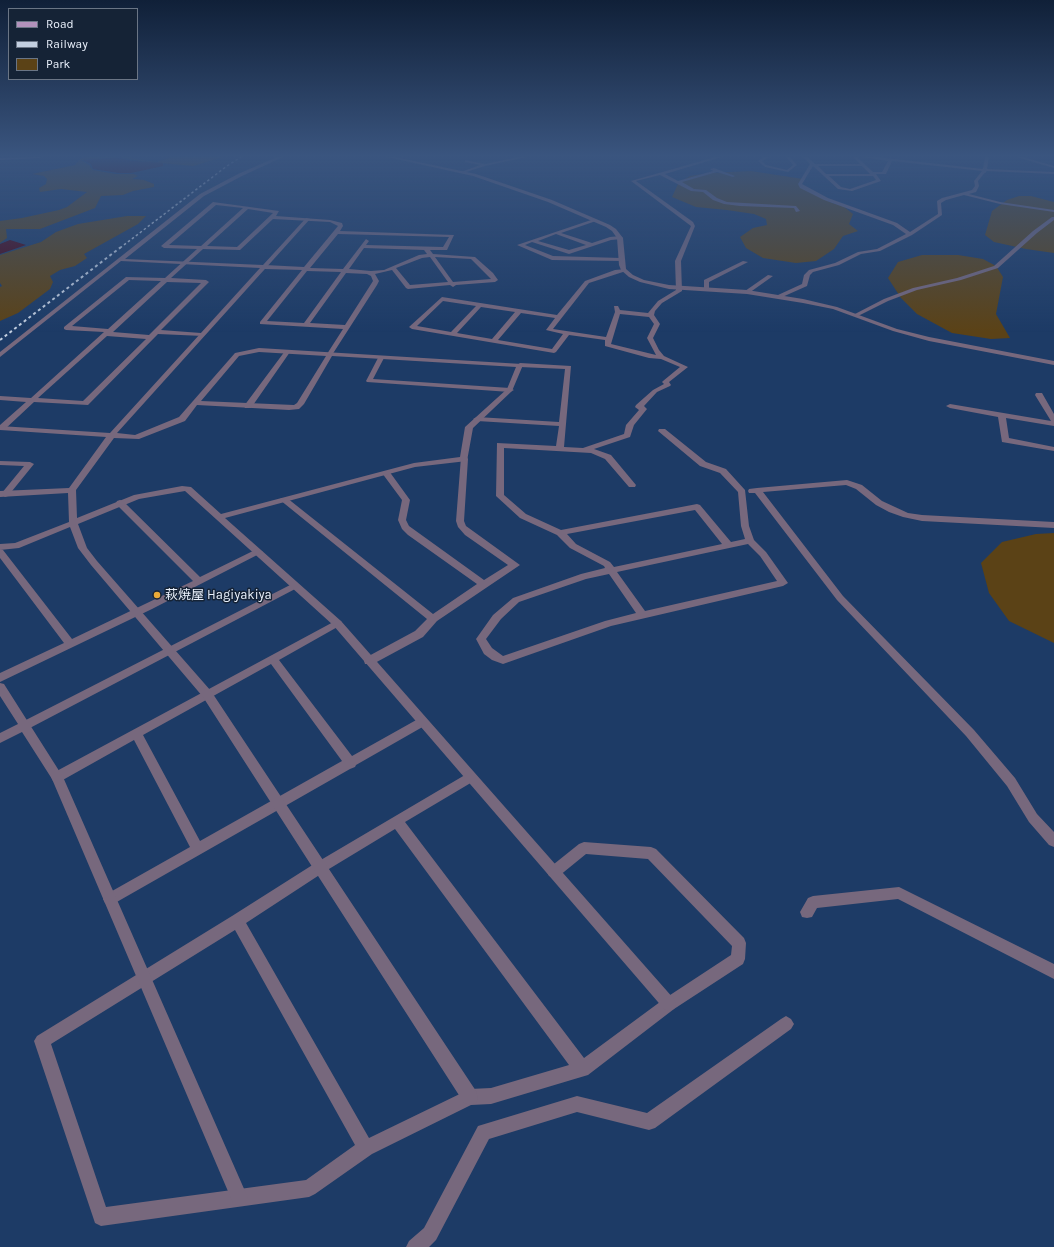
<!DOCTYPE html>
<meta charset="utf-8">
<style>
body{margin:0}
#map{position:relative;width:1054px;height:1247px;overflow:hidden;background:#1d3b66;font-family:Karla,sans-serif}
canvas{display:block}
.legend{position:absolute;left:8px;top:8px;width:130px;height:72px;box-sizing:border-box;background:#152336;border:1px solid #6a7585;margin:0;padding:5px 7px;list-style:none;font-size:12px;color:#eaf1fc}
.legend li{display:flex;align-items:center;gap:8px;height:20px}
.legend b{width:20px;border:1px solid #6a7585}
</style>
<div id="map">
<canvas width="1054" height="1247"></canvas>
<ul class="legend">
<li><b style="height:5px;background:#b292bc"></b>Road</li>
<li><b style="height:5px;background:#c3cfe0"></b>Railway</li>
<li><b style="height:11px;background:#5b4216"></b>Park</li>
</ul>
</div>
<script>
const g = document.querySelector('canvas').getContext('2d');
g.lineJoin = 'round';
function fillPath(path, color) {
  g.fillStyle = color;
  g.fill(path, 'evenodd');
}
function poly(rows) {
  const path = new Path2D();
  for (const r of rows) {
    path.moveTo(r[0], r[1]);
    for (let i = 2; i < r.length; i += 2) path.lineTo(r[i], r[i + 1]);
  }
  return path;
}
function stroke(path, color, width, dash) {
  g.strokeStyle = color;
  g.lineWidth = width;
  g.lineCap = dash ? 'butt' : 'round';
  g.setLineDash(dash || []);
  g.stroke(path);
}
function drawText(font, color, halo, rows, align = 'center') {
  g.font = font + ' Karla,"Noto Sans JP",sans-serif';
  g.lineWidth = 3;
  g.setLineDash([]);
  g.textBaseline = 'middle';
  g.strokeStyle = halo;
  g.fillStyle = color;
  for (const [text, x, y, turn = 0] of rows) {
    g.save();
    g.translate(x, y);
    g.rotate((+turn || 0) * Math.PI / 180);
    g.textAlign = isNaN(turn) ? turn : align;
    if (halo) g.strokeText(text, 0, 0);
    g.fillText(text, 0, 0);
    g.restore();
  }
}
fillPath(poly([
 [87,157,129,157,135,159,157,162,171,157,223,157,193,166,140,161,120,157,81,160,89,165,93,170,115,174,134,174,138,176,132,179,144,180,154,184,154,187,133,191,123,195,101,196,95,208,40,229,6,229,7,238,0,243,0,221,22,218,59,210,67,207,87,192,61,189,40,192,39,188,46,184,47,179,44,176,32,174,75,165,80,159],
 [751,171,803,179,799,183,814,194,832,203,843,206,853,214,849,224,858,231,843,236,834,249,816,261,796,263,763,258,746,248,740,237,753,228,767,225,766,219,754,214,727,210,696,207,672,197,678,184,690,176,709,173],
 [1019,196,1031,196,1054,202,1054,253,1026,249,994,242,985,235,992,211,1007,200],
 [127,216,146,216,138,224,84,254,87,258,75,266,60,270,50,276,53,282,50,289,18,313,0,321,0,287,2,286,0,283,0,255,41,242,56,232,78,224],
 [922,255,958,255,983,259,996,266,1003,277,996,314,1010,338,991,339,952,333,917,314,901,298,888,278,898,262],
 [1054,533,1054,643,1009,621,989,593,981,563,1002,542,1036,534]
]), '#5b4216');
fillPath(poly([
 [117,158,132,161,163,163,163,166,131,173,119,173,93,169,91,164,83,160],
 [10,240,26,245,0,254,0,244]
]), '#470210');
fillPath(poly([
 [518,157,527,157,485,166,463,173,461,172,480,165,465,162,465,160,485,164,518,157],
 [715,157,722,157,665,174,678,181,713,171,710,169,714,168,735,176,733,177,717,172,682,182,694,189,706,190,717,198,727,202,796,206,800,211,796,212,794,208,740,206,724,204,713,200,703,192,691,191,660,175,636,181,693,222,695,226,681,261,682,291,662,303,655,311,654,315,660,324,653,338,659,350,664,356,688,367,669,382,671,385,670,386,657,392,644,406,647,409,634,425,630,437,594,449,611,455,636,485,635,487,629,487,605,459,591,453,504,448,504,495,526,514,561,530,697,504,700,505,731,542,745,539,741,526,738,492,720,473,700,466,658,431,659,429,665,429,706,462,726,469,745,490,749,526,754,540,766,552,788,583,783,586,611,626,503,664,492,660,484,654,476,639,493,615,513,598,581,574,605,568,604,566,570,548,557,535,520,518,496,496,497,443,556,446,559,426,477,421,473,419,477,417,559,422,565,369,520,367,517,365,520,363,571,366,564,447,583,448,624,434,626,425,639,410,635,407,636,405,653,390,664,384,662,382,663,381,680,367,661,359,649,358,605,346,605,340,569,335,556,352,554,353,412,329,409,327,442,297,557,315,585,281,615,270,626,269,626,271,589,283,553,329,606,337,615,312,614,306,618,306,620,310,648,313,658,301,676,290,675,261,691,226,631,181,715,157],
 [443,301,476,306,451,332,417,326,443,301],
 [481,307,515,312,492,339,457,333,481,307],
 [521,313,555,318,546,330,563,334,552,349,498,340,521,313],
 [620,314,649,317,654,324,647,338,656,355,611,344,620,314],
 [695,510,722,544,614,567,610,562,576,544,567,534,695,510],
 [748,544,760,556,777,581,645,611,617,572,748,544],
 [609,574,636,613,605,621,503,656,492,648,486,639,501,619,519,602,586,579,609,574],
 [764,157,770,157,762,161,766,165,787,170,793,165,786,157,790,157,797,165,788,172,765,167,758,161,764,157],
 [803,157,808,157,815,164,860,164,853,157,857,157,873,172,882,172,888,161,862,157,877,157,983,169,985,157,989,157,987,169,1054,172,1054,174,986,171,978,181,979,186,976,192,969,194,1000,202,1054,210,1054,212,1000,204,964,195,946,200,941,203,942,215,912,235,880,251,861,254,839,265,813,272,810,275,807,286,780,298,778,297,778,295,802,284,804,275,809,270,835,263,858,252,877,249,906,234,893,225,824,200,800,188,798,184,810,164,803,157],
 [892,161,982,171,974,181,975,186,972,190,942,198,937,201,938,214,910,232,897,223,828,198,802,184,813,166,838,189,852,191,881,181,876,174,886,174,892,161],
 [818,166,862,166,870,174,826,174,818,166],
 [829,176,873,176,876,180,850,189,841,187,829,176],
 [1016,157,1023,157,1054,166,1054,168,1016,157],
 [213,202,279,211,276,216,330,220,342,223,343,226,340,231,454,235,447,250,430,250,433,254,475,257,493,273,498,280,495,282,456,285,453,287,450,285,408,289,406,288,392,270,375,274,379,281,377,285,332,355,328,355,327,354,343,329,260,324,260,322,302,270,265,269,262,267,265,265,304,267,338,226,330,222,273,219,240,250,203,249,171,278,206,280,209,282,161,330,201,333,203,334,203,336,158,334,88,405,34,402,4,430,0,430,0,425,26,402,0,400,0,396,31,398,104,332,66,330,64,329,64,327,126,277,165,278,197,249,164,248,161,246,213,202],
 [216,205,243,208,201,246,169,245,216,205],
 [248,209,273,213,237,247,207,246,248,209],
 [338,234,449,237,443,247,366,245,369,241,366,239,343,269,310,268,338,234],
 [364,248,424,250,427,254,419,255,384,270,371,271,349,269,364,248],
 [430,257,448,282,410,285,396,268,422,258,430,257],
 [435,257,471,259,491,279,453,282,435,257],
 [307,271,341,272,304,323,267,321,307,271],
 [346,273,367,274,371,276,373,281,345,325,310,323,346,273],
 [129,280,161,281,108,329,72,326,129,280],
 [167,282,201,283,149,335,113,332,167,282],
 [107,336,146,339,83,401,38,398,107,336],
 [1052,217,1054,217,1054,220,1037,233,998,268,961,280,917,290,888,301,858,316,853,315,884,299,913,288,957,278,994,266,1033,231,1052,217],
 [594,219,596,221,561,233,592,243,610,237,620,236,623,238,622,239,611,240,569,254,532,242,525,245,553,256,621,258,624,260,623,261,552,260,517,245,594,219],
 [556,234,586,245,569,250,538,241,556,234],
 [743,261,748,262,709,282,709,289,704,290,704,280,743,261],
 [768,275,773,276,749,293,745,293,745,291,768,275],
 [285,351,290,352,251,408,245,408,244,406,285,351],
 [381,356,384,358,373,379,510,388,514,390,510,392,367,382,366,381,378,358,381,356],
 [1036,393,1042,393,1054,414,1054,426,1006,418,1009,438,1054,447,1054,451,1002,442,998,417,950,408,946,406,950,404,1051,421,1035,395,1036,393],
 [461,457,467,457,468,459,464,521,466,526,520,565,437,621,423,637,373,664,365,664,364,661,365,658,415,631,427,619,280,500,281,498,287,498,433,614,477,584,408,535,402,529,398,520,402,500,382,473,386,471,389,471,410,500,406,520,409,526,484,580,508,565,465,535,458,527,456,521,461,457],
 [0,461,30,462,34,464,8,496,5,497,1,494,24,466,0,465,0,461],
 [847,480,862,485,882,501,908,513,922,515,1054,522,1054,528,922,521,903,517,889,512,876,505,856,489,846,485,763,492,843,596,974,730,1015,778,1037,814,1054,832,1054,847,1049,845,1029,822,1007,786,966,736,837,600,755,493,749,493,748,491,749,489,757,488,847,480],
 [120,500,123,501,200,577,255,550,258,549,263,552,152,609,0,682,0,673,64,643,0,558,0,549,3,550,72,639,193,581,117,505,116,503,117,501,120,500],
 [294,583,299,586,297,588,28,729,24,730,20,729,18,726,20,723,294,583],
 [337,620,341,621,342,623,341,625,279,660,352,756,418,719,422,718,426,719,428,722,426,725,356,765,355,767,350,769,115,903,110,905,105,903,103,899,105,895,190,847,134,740,61,781,57,782,53,781,51,777,53,773,337,620],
 [271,664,342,761,200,841,143,735,271,664],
 [470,772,474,773,476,777,474,781,405,822,584,1058,664,999,731,955,732,946,648,859,586,854,559,876,554,878,549,876,547,872,549,868,579,844,584,842,651,847,656,849,744,938,746,943,745,959,743,964,674,1009,588,1075,491,1104,471,1105,372,1154,315,1194,309,1197,101,1226,95,1223,34,1041,37,1036,232,916,314,864,470,772],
 [395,829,569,1065,491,1088,470,1089,369,1138,246,923,324,872,395,829],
 [235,930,355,1145,306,1180,106,1207,51,1044,235,930],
 [899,887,1054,964,1054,979,898,899,817,908,812,917,807,918,802,917,800,912,808,898,813,896,899,887],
 [786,1016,791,1019,794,1024,791,1029,655,1128,649,1130,577,1112,489,1139,436,1240,429,1247,406,1247,409,1241,424,1228,478,1126,577,1096,647,1113,781,1019,786,1016]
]), '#77687d');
fillPath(poly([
 [277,157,283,157,242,176,204,196,125,259,263,265,306,218,310,219,117,433,135,435,179,417,235,353,259,348,522,364,523,365,512,391,473,428,467,461,415,467,225,518,341,621,674,999,676,1004,674,1009,669,1011,664,1009,333,625,185,491,139,499,78,524,87,548,97,561,211,691,476,1091,478,1097,476,1103,470,1105,464,1103,203,697,91,565,78,548,70,527,19,548,0,550,0,544,15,543,69,522,68,493,0,497,0,491,69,488,106,437,0,430,0,426,110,433,260,268,121,261,0,357,0,352,200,194,238,174,277,157],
 [259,352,326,356,297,403,294,405,201,401,239,356,259,352],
 [332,356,516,367,507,389,465,427,460,457,414,463,221,514,191,487,182,486,134,495,77,518,76,490,114,438,139,439,185,421,197,405,289,410,299,409,304,404,332,356],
 [387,157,395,157,476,174,552,200,610,225,616,229,623,238,626,269,633,275,644,280,669,285,747,290,803,299,837,307,897,329,929,337,1054,361,1054,365,929,341,893,331,833,309,803,303,747,294,669,289,640,282,629,277,621,270,619,265,617,238,612,231,606,227,548,202,473,176,387,157],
 [0,683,4,684,63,777,245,1191,248,1197,245,1203,239,1206,233,1203,52,779,22,732,0,743,0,733,18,724,0,696,0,683]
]), '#77687d');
fillPath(poly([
 [41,157,39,158,0,160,0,158,41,157]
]), '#b292bc');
stroke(poly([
 [120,248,227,166,241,157]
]), '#c3cfe0', 1.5, [2.5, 2.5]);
stroke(poly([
 [0,340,121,247]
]), '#c3cfe0', 2, [3, 3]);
stroke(poly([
 [984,171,985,169]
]), '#77687d', 4.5);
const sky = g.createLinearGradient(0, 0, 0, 332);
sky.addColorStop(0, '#102038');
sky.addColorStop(0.47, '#3a557f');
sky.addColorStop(1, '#3a557f00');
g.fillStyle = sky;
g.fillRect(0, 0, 1054, 332);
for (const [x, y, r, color] of [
 [157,595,4,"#e9aa38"]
]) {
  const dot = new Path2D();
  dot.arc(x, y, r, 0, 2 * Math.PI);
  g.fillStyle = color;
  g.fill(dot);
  stroke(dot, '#152336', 1.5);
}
drawText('13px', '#eaf1fc', '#152336', [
 ["萩焼屋 Hagiyakiya",165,595]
], 'left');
</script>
